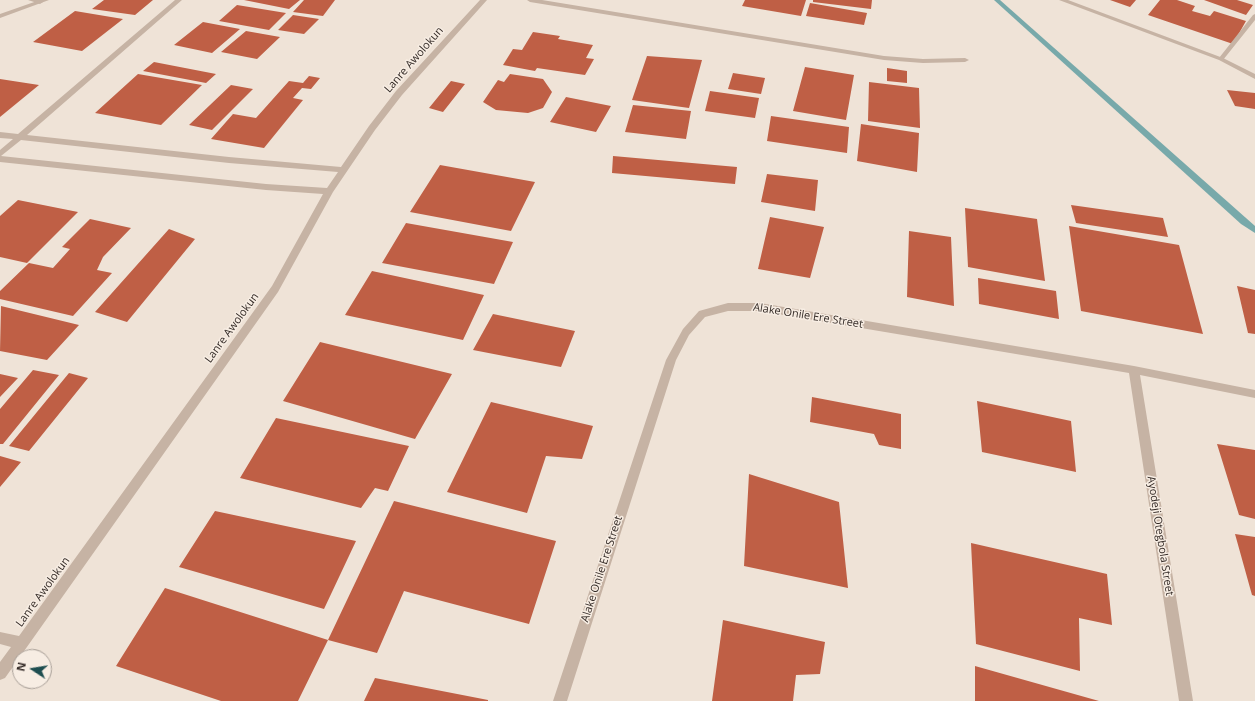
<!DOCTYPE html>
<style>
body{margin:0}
#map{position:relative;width:1255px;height:701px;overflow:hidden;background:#efe3d7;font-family:"Open Sans",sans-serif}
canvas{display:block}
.north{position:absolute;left:12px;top:649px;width:40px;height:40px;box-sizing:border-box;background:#f7ede3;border:1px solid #a89f97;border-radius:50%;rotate:282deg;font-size:11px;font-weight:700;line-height:16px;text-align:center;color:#322925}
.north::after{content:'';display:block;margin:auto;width:14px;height:18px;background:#1e4e50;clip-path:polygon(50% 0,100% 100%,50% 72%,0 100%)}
</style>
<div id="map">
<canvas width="1255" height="701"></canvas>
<div class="north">N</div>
</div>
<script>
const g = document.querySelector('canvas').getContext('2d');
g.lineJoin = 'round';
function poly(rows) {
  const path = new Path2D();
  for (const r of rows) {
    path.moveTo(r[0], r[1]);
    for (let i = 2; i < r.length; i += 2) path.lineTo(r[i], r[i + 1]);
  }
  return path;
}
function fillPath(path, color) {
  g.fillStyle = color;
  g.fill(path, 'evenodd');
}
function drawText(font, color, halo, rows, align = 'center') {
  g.font = font + ' "Open Sans",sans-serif';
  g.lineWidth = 3;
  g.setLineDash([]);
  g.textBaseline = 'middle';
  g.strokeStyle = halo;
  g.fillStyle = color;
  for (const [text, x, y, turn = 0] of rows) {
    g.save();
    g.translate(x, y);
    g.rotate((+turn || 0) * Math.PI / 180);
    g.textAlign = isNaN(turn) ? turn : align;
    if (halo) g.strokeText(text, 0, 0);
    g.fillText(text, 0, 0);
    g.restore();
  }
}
fillPath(poly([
 [994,0,1000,0,1255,226,1255,233,1241,224,994,0]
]), '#78a9aa');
fillPath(poly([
 [104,0,153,0,135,15,92,9],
 [244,0,300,0,289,9],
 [304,0,335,0,323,16,293,12],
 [745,0,806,0,801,16,742,6],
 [813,0,872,0,871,9,813,2],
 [1110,0,1136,0,1130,7],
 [1160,0,1177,0,1195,6,1192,11,1210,16,1214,11,1246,21,1233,44,1148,15],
 [1204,0,1237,0,1253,5,1246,15],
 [810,3,867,13,864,25,806,16],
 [237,5,286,13,269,30,219,21],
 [75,11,123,19,82,51,33,42],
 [293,15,319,19,304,34,278,30],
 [203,22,240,29,212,53,174,45],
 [246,31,280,37,257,59,221,52],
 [533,32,560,36,558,39,593,45,586,58,594,59,585,75,537,68,535,71,503,65,513,49,522,50],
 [647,56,702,60,689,108,632,100],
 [154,62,216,74,206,83,143,71],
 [805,67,854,75,846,120,793,111],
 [887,68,907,71,907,83,887,81],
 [733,73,765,78,761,94,728,89],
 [138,74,202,85,161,125,95,113],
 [510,74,543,79,552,92,543,108,528,113,496,110,483,102,498,80,504,82],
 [309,76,320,78,311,89,302,88,293,98,303,100,264,148,211,139,233,114,256,118,289,81,303,83],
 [0,79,39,85,0,117],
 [451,81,465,84,443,112,429,108],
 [869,82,919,88,920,128,868,121],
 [231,85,253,89,212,130,189,125],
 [1227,90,1255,93,1255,109,1235,106],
 [710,91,759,98,755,118,705,111],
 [566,97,611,106,596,132,550,122],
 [633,105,691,111,686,139,625,132],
 [771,116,849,127,847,153,767,141],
 [861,124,919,133,917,172,857,161],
 [613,156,737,167,735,184,612,173],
 [440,165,535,182,511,231,410,212],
 [767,174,818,180,815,211,761,202],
 [18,200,78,212,27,263,0,257,0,216],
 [1071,205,1163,218,1168,237,1076,223],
 [965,208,1037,219,1045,281,968,267],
 [770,217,824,227,810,278,758,269],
 [90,219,131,228,103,257,97,270,112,273,73,316,0,299,0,291,29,263,53,268,70,249,62,247],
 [406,223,513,242,494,284,382,263],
 [1069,226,1179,245,1203,334,1081,311],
 [169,229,195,239,127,322,95,312],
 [909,231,951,237,954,306,907,297],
 [372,271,484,295,463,340,345,315],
 [978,278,1056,291,1059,319,979,304],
 [1237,286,1255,290,1255,334,1248,333],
 [1,306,79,325,47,360,0,351],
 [493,314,575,331,561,367,473,350],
 [320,342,452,374,415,439,283,401],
 [33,370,59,375,3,444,0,444,0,409],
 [69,373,88,378,29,451,9,446],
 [0,374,18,378,0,397],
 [812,397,901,414,901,449,879,445,874,434,810,422],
 [977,401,1071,421,1076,472,982,452],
 [491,402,593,426,582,459,546,456,527,513,447,492],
 [276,418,409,446,388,491,375,488,361,508,240,478],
 [1217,444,1255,450,1255,519,1239,515],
 [0,456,21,462,0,487],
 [749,474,839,502,848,588,744,566],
 [394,501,556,541,529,624,404,591,377,653,328,640],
 [215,511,356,541,324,609,179,567],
 [1235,534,1255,537,1255,596,1252,595],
 [971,543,1107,574,1112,625,1079,618,1080,671,976,644],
 [165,588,328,640,298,701,221,701,116,666],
 [723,620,825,642,820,674,796,675,793,701,712,701],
 [975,666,1099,701,975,701],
 [375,678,488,700,488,701,364,701]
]), '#bf5f45');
fillPath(poly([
 [28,0,40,0,43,2,40,4,28,0],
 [1255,14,1255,20,1223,60,1219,60,1219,58,1253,15,1255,14]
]), '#c6b3a4');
fillPath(poly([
 [40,0,49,0,0,18,0,14,40,0],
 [175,0,182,0,27,135,229,157,341,167,369,126,396,91,480,0,487,0,402,95,375,130,333,192,278,292,5,678,0,680,0,662,11,647,0,644,0,632,19,636,272,286,323,194,266,190,0,162,0,150,13,139,0,138,0,132,18,134,175,0],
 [21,140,229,163,338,172,327,188,266,184,1,156,21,140],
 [527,0,542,0,884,56,923,59,965,58,969,60,965,62,923,63,884,60,530,2,527,0],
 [1059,0,1068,0,1223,58,1255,74,1255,79,1219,60,1059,0],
 [728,303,760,303,1134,366,1255,390,1255,398,1140,375,1193,701,1179,701,1129,373,760,311,728,311,705,317,689,335,676,360,567,701,553,701,666,360,683,329,699,311,728,303]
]), '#c6b3a4');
drawText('11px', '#322925', '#f7ede3', [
 ["Lanre Awolokun",414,60,-49],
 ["Alake Onile Ere Street",808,316,9],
 ["Lanre Awolokun",232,328,-54],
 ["Ayodeji Otegbola Street",1160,536,81],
 ["Alake Onile Ere Street",602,569,-72],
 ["Lanre Awolokun",43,592,-54]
]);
</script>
